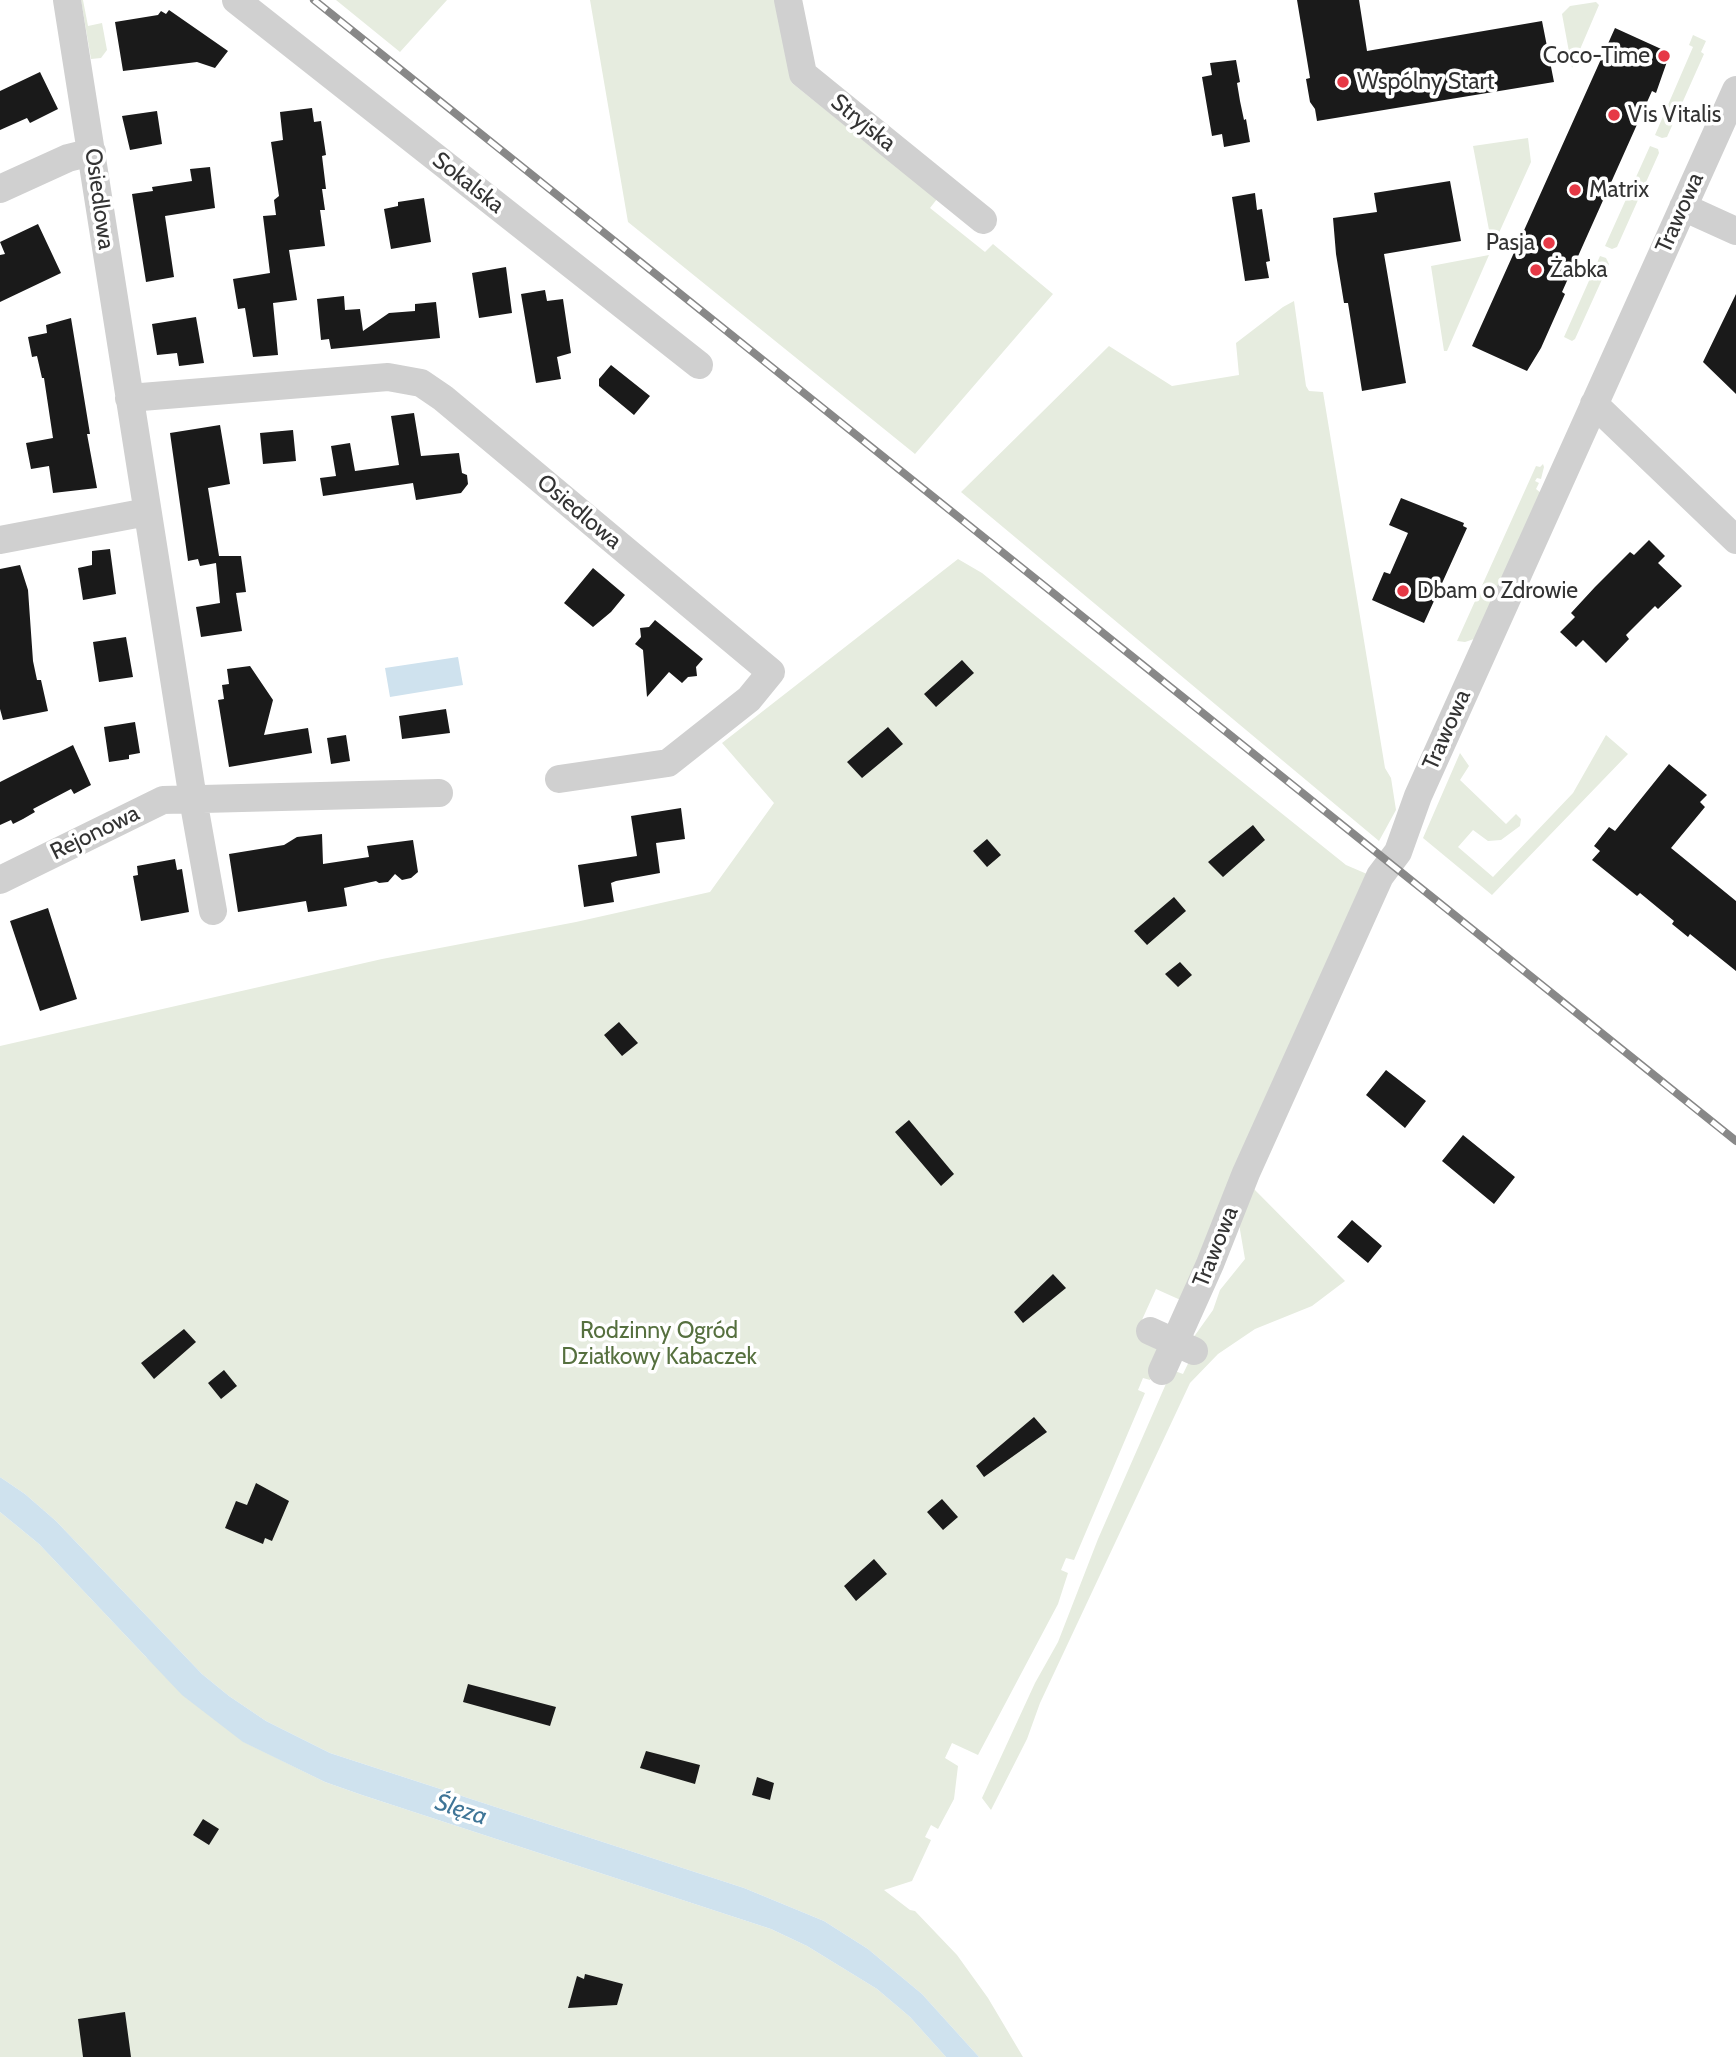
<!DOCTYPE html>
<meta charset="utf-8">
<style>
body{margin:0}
canvas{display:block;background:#fff}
</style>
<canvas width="1736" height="2057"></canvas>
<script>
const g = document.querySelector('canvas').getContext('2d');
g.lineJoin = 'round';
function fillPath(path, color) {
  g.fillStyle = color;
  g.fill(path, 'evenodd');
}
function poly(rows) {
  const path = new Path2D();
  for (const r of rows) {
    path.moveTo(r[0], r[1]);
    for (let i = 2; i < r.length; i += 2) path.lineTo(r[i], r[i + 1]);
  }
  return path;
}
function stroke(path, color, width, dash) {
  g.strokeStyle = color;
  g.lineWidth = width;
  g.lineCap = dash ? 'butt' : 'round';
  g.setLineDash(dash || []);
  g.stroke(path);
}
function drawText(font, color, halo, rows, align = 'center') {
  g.font = font + ' Cabin,sans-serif';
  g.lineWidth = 7;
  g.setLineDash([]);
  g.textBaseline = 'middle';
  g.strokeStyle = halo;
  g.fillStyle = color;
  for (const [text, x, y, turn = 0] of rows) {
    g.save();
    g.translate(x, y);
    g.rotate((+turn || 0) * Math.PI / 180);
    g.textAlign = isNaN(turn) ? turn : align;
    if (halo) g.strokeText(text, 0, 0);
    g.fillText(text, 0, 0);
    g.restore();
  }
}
fillPath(poly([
 [81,0,83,0,88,26,102,23,107,50,101,58,91,59],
 [336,0,447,0,400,52],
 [590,0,778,0,792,83,937,199,930,208,985,252,993,244,1053,294,915,454,628,222],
 [1596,2,1599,5,1572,68,1562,14,1570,6],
 [1693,35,1706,41,1701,52,1704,54,1667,137,1662,138,1655,135,1693,47,1689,45],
 [1528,138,1531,162,1498,235,1489,230,1473,146],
 [1650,146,1658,149,1659,153,1617,247,1612,249,1605,246],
 [1489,255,1447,351,1444,351,1431,266],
 [1600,256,1606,258,1609,264,1575,339,1572,341,1564,337],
 [1294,301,1306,386,1309,391,1323,392,1385,768,1391,778,1396,810,1379,841,961,492,1109,346,1172,386,1239,375,1236,343,1283,307],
 [1543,464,1544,467,1541,479,1537,478,1535,481,1539,483,1536,489,1541,493,1474,639,1465,642,1457,641,1536,466,1540,467],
 [958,559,982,573,1346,865,1367,874,1185,1302,1156,1289,1136,1333,1159,1343,1153,1372,1150,1380,1143,1378,1138,1390,1145,1393,1074,1560,1066,1558,1061,1570,1068,1573,1058,1604,978,1755,952,1743,945,1758,958,1766,954,1799,938,1829,931,1825,925,1837,931,1840,912,1881,884,1890,910,1910,915,1911,957,1955,988,1998,1023,2057,979,2057,922,1994,868,1949,824,1921,744,1888,330,1753,266,1721,229,1696,202,1674,56,1521,25,1494,0,1477,0,1046,382,959,576,922,710,892,774,803,722,743],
 [1606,735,1628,754,1492,895,1423,838,1460,753,1469,766,1460,780,1506,824,1516,814,1521,819,1520,826,1501,840,1488,841,1473,830,1458,847,1493,877,1573,793],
 [1254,1189,1345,1281,1312,1306,1255,1329,1218,1354,1190,1383,1040,1703,1027,1739,991,1810,982,1798,1035,1683,1058,1642,1098,1539,1172,1370,1183,1374,1197,1345,1193,1338,1213,1310,1220,1290,1245,1259,1239,1224],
 [0,1512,39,1544,146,1657,244,1742,325,1782,362,1795,771,1929,807,1946,877,1989,910,2017,946,2057,0,2057]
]), '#e6ecdf');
fillPath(poly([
 [458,657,463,685,390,697,385,668],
 [0,1477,25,1494,56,1521,202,1674,229,1696,266,1721,330,1753,744,1888,824,1921,868,1949,922,1994,979,2057,946,2057,910,2017,877,1989,807,1946,771,1929,362,1795,325,1782,243,1742,182,1695,39,1544,0,1512]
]), '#cfe2ee');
fillPath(poly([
 [1297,0,1359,0,1367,51,1542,21,1554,82,1317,121,1315,109,1310,102,1306,79,1310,78],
 [169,10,228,51,215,68,197,62,123,71,115,22,158,15,161,11,166,14],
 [1615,28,1670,53,1656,93,1652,91,1562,292,1565,294,1541,348,1527,371,1472,346],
 [1236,60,1240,82,1237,83,1240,101,1244,120,1246,119,1250,142,1224,147,1222,134,1212,136,1202,77,1212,75,1210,63],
 [40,72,58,109,30,123,27,118,0,130,0,91],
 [312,108,314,122,321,121,326,155,322,156,326,189,322,189,325,210,320,210,325,246,289,250,297,300,273,303,278,355,253,357,245,308,238,309,233,279,270,273,263,216,276,215,274,200,279,196,271,142,283,140,280,112],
 [157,111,162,144,130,150,122,116],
 [210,167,215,208,165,216,174,277,146,282,132,194,153,191,152,187,192,181,190,169],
 [1450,181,1461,241,1384,254,1406,383,1362,391,1348,303,1344,303,1336,254,1333,218,1377,212,1374,193],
 [1255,193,1257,210,1262,209,1270,261,1266,262,1269,278,1245,281,1232,197],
 [424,198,431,242,391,249,384,209,398,206,398,202],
 [38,224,61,273,0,302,0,255,5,254,0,242],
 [506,267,512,313,479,318,472,273],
 [545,290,547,301,563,299,571,353,557,357,561,379,536,383,521,294],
 [1736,294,1736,394,1703,362],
 [344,296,345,310,360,309,363,331,389,313,415,311,415,304,436,302,440,338,331,349,329,339,321,340,317,299],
 [196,317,204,363,179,366,177,353,157,355,152,324],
 [71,318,90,434,87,434,97,488,53,493,49,466,31,469,26,443,53,438,44,378,42,378,37,356,32,357,28,337,47,333,46,325],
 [611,365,650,396,634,415,599,386,599,379],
 [414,413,421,456,459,453,462,473,467,475,468,484,461,493,416,500,413,483,323,496,320,478,336,476,331,446,350,443,355,471,399,465,391,416],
 [220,425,230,484,208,488,219,556,241,556,246,592,236,593,242,631,201,637,196,607,220,603,216,563,200,566,198,559,188,561,170,433],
 [293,430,296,461,263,464,260,433],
 [1401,498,1464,523,1463,526,1467,528,1424,623,1372,600,1384,572,1390,574,1408,533,1389,525],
 [1649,540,1665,556,1658,563,1682,586,1658,609,1655,606,1626,635,1629,639,1606,663,1583,640,1576,647,1560,632,1575,617,1571,613,1595,587,1630,552,1634,555],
 [110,549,116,594,83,600,78,568,92,565,92,551],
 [20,565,28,590,33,661,37,680,41,680,48,711,3,720,0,709,0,569],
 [593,568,625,595,611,612,593,627,564,603],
 [655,620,703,659,696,667,697,676,688,677,682,683,669,672,647,697,643,650,635,644,641,637,640,628,649,627],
 [126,637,133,677,99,682,93,642],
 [962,660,974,673,936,707,924,694],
 [250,666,273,700,264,735,308,728,312,753,229,767,218,700,224,699,222,685,229,684,227,669],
 [446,709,450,733,402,739,399,716],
 [135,722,140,753,129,755,129,759,109,762,104,727],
 [888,727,903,744,862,778,847,762],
 [346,735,350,761,331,764,327,738],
 [73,745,91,785,74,794,71,789,33,809,35,812,23,819,13,824,11,820,0,825,0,782],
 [1669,764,1707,795,1700,802,1705,807,1671,848,1736,901,1736,971,1690,934,1688,937,1672,924,1674,921,1640,893,1637,896,1592,860,1600,851,1594,846,1609,827,1615,831],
 [681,808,685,839,656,843,660,873,616,881,611,883,614,902,584,907,578,865,637,856,631,816],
 [1253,825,1265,840,1223,877,1208,862],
 [322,834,323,864,369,857,367,846,413,840,418,872,411,878,402,880,395,874,388,882,379,883,376,881,344,888,347,906,308,912,306,901,238,912,229,854,284,845,297,837],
 [987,839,1001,855,987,867,973,851],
 [175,859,177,870,182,869,189,912,141,921,133,876,138,875,137,866],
 [1174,897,1186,911,1147,945,1134,931],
 [48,908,77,999,40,1011,10,921],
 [1180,962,1192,975,1178,987,1165,974],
 [619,1022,638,1043,622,1056,604,1035],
 [1386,1070,1426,1101,1405,1128,1366,1095],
 [909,1120,954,1174,941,1186,895,1132],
 [1463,1135,1515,1177,1494,1204,1442,1161],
 [1352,1220,1382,1246,1368,1263,1337,1237],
 [1053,1274,1066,1288,1023,1323,1014,1312],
 [184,1329,196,1342,154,1379,141,1363],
 [224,1370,237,1386,221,1399,208,1383],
 [1034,1417,1047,1432,984,1477,976,1466],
 [256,1483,289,1501,272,1541,265,1538,263,1544,225,1528,236,1501,247,1505],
 [942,1499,958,1517,943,1530,927,1512],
 [874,1559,887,1574,856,1601,844,1586],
 [468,1684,556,1707,550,1726,463,1702],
 [646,1751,700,1765,695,1784,640,1768],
 [757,1777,774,1783,770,1800,752,1795],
 [203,1819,219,1829,209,1845,193,1835],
 [585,1974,623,1984,617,2005,568,2008,577,1976,584,1979],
 [125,2012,131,2057,83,2057,78,2019]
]), '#1a1a1a');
stroke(poly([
 [67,0,193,799,213,911],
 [236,0,699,365],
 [788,0,803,74,983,220],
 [0,189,68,158,92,152],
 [1683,207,1736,231],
 [129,398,388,377,421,383,443,398,771,672,749,699,668,763,559,779],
 [1594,404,1736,540],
 [0,540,147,512],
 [0,880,163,800,439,793],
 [1150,1331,1194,1351],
 [1162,1371,1210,1264,1246,1173,1380,876,1398,852,1418,796,1736,90]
]), '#d0d0d0', 28);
const rail = poly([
 [314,0,1736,1141]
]);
stroke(rail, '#888', 8);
stroke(rail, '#fff', 5, [16]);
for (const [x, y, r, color] of [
 [1664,56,7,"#e63946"],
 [1343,82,7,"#e63946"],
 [1614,115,7,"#e63946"],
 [1575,190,7,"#e63946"],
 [1549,243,7,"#e63946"],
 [1536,270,7,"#e63946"],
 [1403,591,7,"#e63946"]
]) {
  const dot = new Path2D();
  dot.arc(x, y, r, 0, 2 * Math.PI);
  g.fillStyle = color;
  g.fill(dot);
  stroke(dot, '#fff', 2.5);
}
drawText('23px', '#333', '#fff', [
 ["Coco-Time",1650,56,"right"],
 ["Wspólny Start",1357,82],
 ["Vis Vitalis",1628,115],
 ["Matrix",1589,190],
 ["Pasja",1535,243,"right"],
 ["Żabka",1550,270],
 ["Dbam o Zdrowie",1417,591]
], 'left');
drawText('23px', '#333', '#fff', [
 ["Stryjska",863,123,39],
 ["Sokalska",468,183,38],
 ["Osiedlowa",99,199,82],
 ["Trawowa",1680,213,-66],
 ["Osiedlowa",579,512,40],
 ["Trawowa",1447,730,-66],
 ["Rejonowa",95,833,-26],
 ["Trawowa",1216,1247,-68]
]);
drawText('23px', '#56703f', '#fff', [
 ["Rodzinny Ogród",659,1331],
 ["Działkowy Kabaczek",659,1357]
]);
drawText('italic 24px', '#3f7597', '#fff', [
 ["Ślęza",461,1810,18]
]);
</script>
